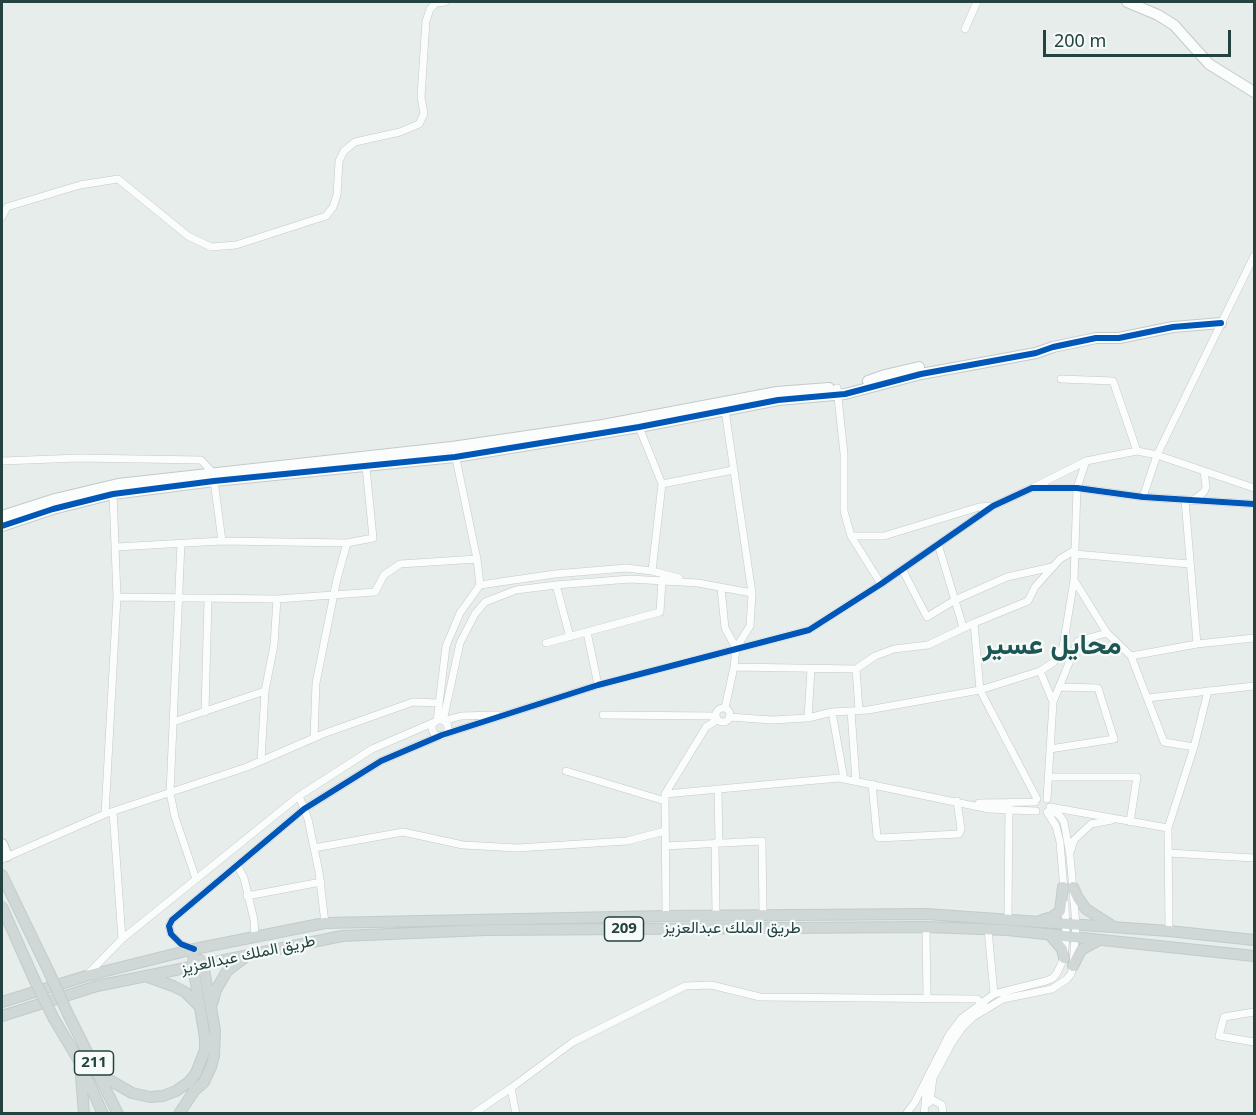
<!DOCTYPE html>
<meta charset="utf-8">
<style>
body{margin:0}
#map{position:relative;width:1256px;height:1115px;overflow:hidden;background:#e7edeb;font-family:"Noto Sans",sans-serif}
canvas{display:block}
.frame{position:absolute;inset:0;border:3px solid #234240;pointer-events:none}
.scale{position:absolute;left:1043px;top:30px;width:188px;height:27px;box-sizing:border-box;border:3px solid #234240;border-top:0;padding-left:8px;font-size:18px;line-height:21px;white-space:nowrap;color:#234240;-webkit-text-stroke:4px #f6fbf9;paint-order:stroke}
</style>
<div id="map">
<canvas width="1256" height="1115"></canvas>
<div class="frame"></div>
<div class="scale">200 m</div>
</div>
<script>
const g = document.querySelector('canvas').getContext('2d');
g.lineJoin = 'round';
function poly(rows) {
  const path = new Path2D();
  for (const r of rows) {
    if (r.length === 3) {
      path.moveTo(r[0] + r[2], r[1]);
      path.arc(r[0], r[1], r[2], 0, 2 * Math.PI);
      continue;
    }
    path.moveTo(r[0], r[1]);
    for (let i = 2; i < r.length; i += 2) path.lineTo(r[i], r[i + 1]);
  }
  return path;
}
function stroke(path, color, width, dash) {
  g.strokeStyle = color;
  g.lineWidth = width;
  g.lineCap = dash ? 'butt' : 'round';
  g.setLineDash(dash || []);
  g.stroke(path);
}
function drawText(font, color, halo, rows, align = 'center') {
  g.font = font + ' "Noto Sans",Vazirmatn,sans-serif';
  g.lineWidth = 4.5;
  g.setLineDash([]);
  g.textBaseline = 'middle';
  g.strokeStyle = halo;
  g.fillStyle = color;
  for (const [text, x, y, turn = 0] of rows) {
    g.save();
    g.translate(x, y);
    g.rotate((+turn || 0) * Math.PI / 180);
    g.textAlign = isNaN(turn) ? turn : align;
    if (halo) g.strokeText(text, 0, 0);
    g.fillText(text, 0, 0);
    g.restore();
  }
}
const street = poly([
 [965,29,977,2],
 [2,217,7,207,80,185,118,179,188,236,211,247,236,245,326,216,333,207,337,195,339,161,344,151,355,142,400,132,419,124,424,114,421,97,426,21,430,9,436,3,445,2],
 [1254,256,1157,455,1254,488],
 [1061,379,1113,381,1137,451],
 [837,388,844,454,844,511,851,536,881,584],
 [725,410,752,593,750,626,736,648,734,667,725,708],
 [639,427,662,484],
 [455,454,477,559,480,585,555,574,626,568,652,571,679,578],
 [2,461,79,458,201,460,213,473,222,541],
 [1034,487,1086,461,1137,451,1157,455,1143,497],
 [1185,500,1197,644],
 [1192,501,1204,492,1206,487,1204,471],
 [851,536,884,536,979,507,991,506],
 [181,543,170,793,175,817,196,879],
 [938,544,963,627],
 [116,547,222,541,347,543,373,538,366,467],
 [1075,554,1189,564],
 [902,569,927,617,955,600,1007,577,1052,567],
 [652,571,662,484,733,470],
 [1074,580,1077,488,1086,461],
 [556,585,570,637],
 [721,588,725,628,736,648],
 [117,597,277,599,375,592,384,575,400,564,477,559],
 [587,632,598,685],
 [546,643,660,612,662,580],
 [1131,656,1164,742,1194,747],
 [734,667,856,669,859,710],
 [856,669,875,656,894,649,928,645,974,623],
 [1040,671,1053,702,1047,799],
 [1147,698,1254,686],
 [1053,702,1078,641,1107,633],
 [723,715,7],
 [851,711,856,781],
 [205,712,208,599],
 [832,712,844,779],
 [497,715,461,716,443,721,460,643,475,614,485,602,516,590,556,585,630,579,698,583,752,593],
 [603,715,716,716],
 [729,717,772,720,808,718,832,712,868,710,980,690,1040,671,1054,662,1063,647,1074,580,1107,633,1131,656,1197,644,1254,638],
 [808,718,811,669],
 [440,728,8],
 [173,722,265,691],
 [314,738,316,683,337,579,347,543],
 [1050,749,1114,739,1098,688,1059,687],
 [261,761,265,691,274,645,277,599],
 [566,771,665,801],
 [1049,777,1137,777,1130,822],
 [872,784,877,836,879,838,959,834,961,829,957,801],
 [718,789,719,843],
 [665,794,839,778,989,809,1036,811],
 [299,796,308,819,319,872,325,923],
 [1037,799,980,690,974,623,1028,601,1035,587,1060,559,1075,550],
 [979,803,1035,802],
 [1050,807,1168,828],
 [113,812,122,939],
 [1047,812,1056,826,1060,842,1064,890],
 [105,814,117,597,113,494],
 [715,843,716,915],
 [666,846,762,841,763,915],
 [314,848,403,832,463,845,517,848,627,841,665,831],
 [1071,850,1074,840,1091,824,1112,820],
 [1168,853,1254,858],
 [2,859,105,814,247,767,323,734,413,702,439,703],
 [237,865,244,878,254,920,255,937],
 [247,896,321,882],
 [666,916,665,794,706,727,717,720],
 [1008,919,1009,802],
 [926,927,927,998],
 [988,929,994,994],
 [1169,931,1168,828,1194,747,1208,691],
 [194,949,181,944,171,934,169,926,172,920,304,809,381,761,442,735,598,685,809,630,881,584,993,506,1032,488,1077,488,1143,497,1254,504],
 [88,974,122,939,299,796,372,749,437,721,446,646,460,613,480,585],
 [1254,1012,1224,1017,1219,1036,1254,1042],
 [511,1088,516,1114],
 [930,1101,933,1078,951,1044,962,1028,973,1017,1003,999,1052,989,1067,979,1071,974,1073,966,1076,925,1070,856,1064,822,1060,816,1050,808],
 [925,1105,927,1081],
 [473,1114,511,1088,573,1042,685,986,711,985,760,997,977,999,987,1008],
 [906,1114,915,1102,949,1035,962,1018,994,994,1046,981,1053,978,1057,973,1064,958,1066,937,1065,904],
 [924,1114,925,1105,933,1100,942,1105,943,1114]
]);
const secondary = poly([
 [1127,2,1158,15,1174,25,1209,64,1254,92],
 [868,381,885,375,919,367],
 [2,516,55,499,118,484,452,447,603,425,777,392,829,388],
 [2,526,53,509,113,494,214,481,455,457,639,427,778,400,845,394,921,374,1036,353,1053,347,1096,338,1119,338,1173,327,1221,323],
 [2,844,7,856]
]);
const primary = poly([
 [2,875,49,972],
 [1073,887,1078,898,1086,909,1111,925],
 [2,907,34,979],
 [1042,920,1052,917,1060,911,1063,887],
 [1049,934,1062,949,1064,958],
 [1073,966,1081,950,1099,940],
 [148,977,173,986,185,992,200,1007],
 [2,1002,86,976,194,949,325,923,666,916,926,914,1169,931,1254,940],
 [212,1004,216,990,227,971,243,959],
 [68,1014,118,1114],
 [2,1016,97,986,342,936,486,930,926,927,1007,930,1254,956],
 [54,1019,79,1061,103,1114],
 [99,1074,132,1093,150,1097,163,1096,176,1091,189,1082,196,1073,205,1050,205,1038,193,966,194,949],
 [81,1076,84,1114],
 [179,1114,194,1091,204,1082,211,1067,214,1056,215,1030,203,964,200,960]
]);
stroke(street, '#c4cac8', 8);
stroke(secondary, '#c3cac9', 12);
stroke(primary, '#c2ccca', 12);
stroke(street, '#fbfcfc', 7);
stroke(secondary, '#fbfcfc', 10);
stroke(primary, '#cfd7d7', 10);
const primaryBridge = poly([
 [49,972,68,1014],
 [34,979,54,1019]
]);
stroke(primaryBridge, '#c2ccca', 12, []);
stroke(primaryBridge, '#cfd7d7', 10);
stroke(poly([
 [2,526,53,509,113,494,214,481,455,457,639,427,778,400,845,394,921,374,1036,353,1053,347,1096,338,1119,338,1173,327,1221,323],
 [194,949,181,944,171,934,169,926,172,920,304,809,381,761,442,735,598,685,809,630,881,584,993,506,1032,488,1077,488,1143,497,1254,504]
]), '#0057b8', 6);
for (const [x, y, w] of [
 [624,929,39],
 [94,1063,39]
]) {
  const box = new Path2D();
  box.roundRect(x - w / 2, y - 12, w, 24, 4.5);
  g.fillStyle = '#f6fbf9';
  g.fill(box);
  stroke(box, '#234240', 1.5);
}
drawText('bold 15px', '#234240', null, [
 ["209",624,929],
 ["211",94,1063]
]);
drawText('16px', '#234240', '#f6fbf9', [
 ["طريق الملك عبدالعزيز",732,928],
 ["طريق الملك عبدالعزيز",248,955,-12]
]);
drawText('bold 28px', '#1d5653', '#f6fbf9', [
 ["محايل عسير",1052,646]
]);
</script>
